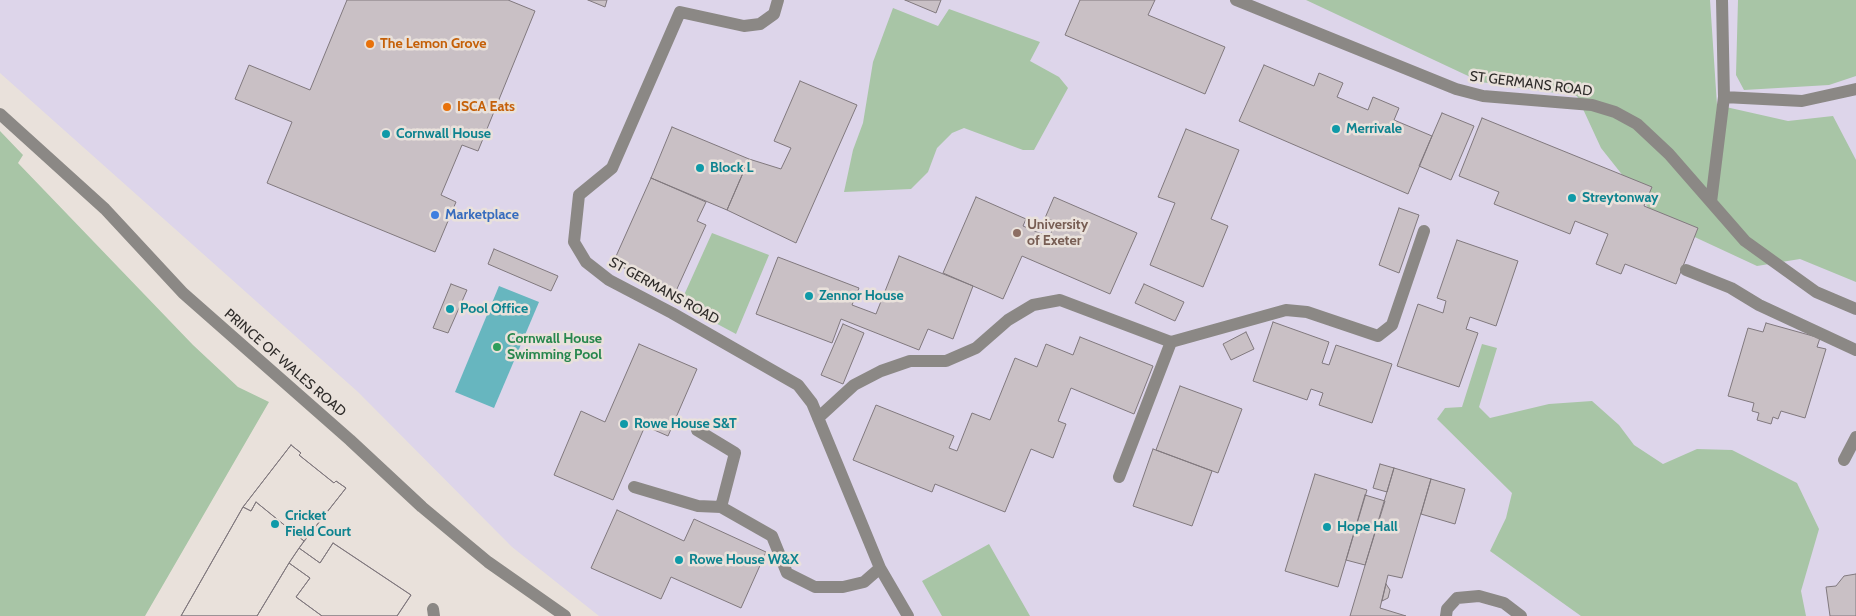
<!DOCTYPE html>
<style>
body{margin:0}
canvas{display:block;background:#e9e1db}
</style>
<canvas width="1856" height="616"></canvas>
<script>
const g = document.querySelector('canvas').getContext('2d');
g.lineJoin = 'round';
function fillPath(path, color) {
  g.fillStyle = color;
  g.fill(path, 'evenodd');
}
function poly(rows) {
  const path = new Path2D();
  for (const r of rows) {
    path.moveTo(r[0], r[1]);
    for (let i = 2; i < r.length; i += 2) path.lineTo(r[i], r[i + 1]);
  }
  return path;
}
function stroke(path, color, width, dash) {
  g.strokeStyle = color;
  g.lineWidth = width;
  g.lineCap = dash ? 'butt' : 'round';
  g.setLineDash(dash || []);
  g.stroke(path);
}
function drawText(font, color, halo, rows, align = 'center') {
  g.font = font + ' Cabin,sans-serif';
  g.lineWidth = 5;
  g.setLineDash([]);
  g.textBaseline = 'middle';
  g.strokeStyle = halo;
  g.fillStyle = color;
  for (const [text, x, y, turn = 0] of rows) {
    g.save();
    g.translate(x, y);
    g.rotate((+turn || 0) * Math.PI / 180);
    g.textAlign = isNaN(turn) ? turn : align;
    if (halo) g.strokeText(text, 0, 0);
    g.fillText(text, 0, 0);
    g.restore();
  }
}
fillPath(poly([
 [0,0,1856,0,1856,616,599,616,512,547,358,392,0,73]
]), '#ddd5ea');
fillPath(poly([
 [1306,0,1710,0,1717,105,1788,121,1833,116,1856,160,1856,282,1800,259,1757,266,1658,220,1601,148,1577,96,1481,82],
 [1738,0,1856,0,1856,76,1829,85,1744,90,1736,75],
 [893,8,938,26,949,9,1040,42,1030,61,1059,77,1068,88,1034,150,1023,150,964,128,952,133,937,148,928,172,911,189,844,192,853,150,863,123,873,62],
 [0,131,23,155,18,163,193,345,238,387,269,402,145,616,0,616],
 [712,233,769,255,736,334,680,304],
 [1482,344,1497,348,1479,407,1490,418,1549,404,1592,401,1619,425,1634,445,1663,464,1697,449,1732,450,1797,483,1819,529,1801,591,1806,616,1581,616,1490,551,1506,518,1512,493,1437,419,1445,408,1462,407],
 [989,544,1030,616,942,616,922,581]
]), '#a8c5a6');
fillPath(poly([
 [499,286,539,302,494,408,455,392]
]), '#67b6bf');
const building = poly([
 [347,0,508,0,535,11,478,151,462,145,441,195,456,202,435,252,267,183,292,122,235,99,249,65,310,90,347,0],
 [588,0,607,0,605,7,588,0],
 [905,0,941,0,936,13,905,0],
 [1080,0,1155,0,1148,15,1225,47,1205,94,1065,35,1080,0],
 [1264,65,1314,86,1319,73,1343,83,1337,97,1368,110,1373,97,1399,108,1394,120,1432,136,1408,194,1239,121,1264,65],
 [800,81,857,105,796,243,727,210,749,159,781,169,791,148,774,141,800,81],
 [1442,113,1474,126,1451,180,1419,166,1442,113],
 [1482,118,1652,187,1644,206,1698,228,1676,284,1625,264,1621,274,1596,264,1608,234,1575,221,1570,234,1494,204,1499,192,1459,176,1482,118],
 [672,127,749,159,727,210,651,178,672,127],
 [1186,129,1239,150,1211,219,1228,226,1203,287,1150,265,1175,203,1158,197,1186,129],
 [651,178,706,202,697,221,706,225,676,291,613,263,651,178],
 [976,197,1026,219,1023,226,1049,237,1056,222,1045,218,1054,197,1137,233,1110,294,1022,256,1003,299,943,273,976,197],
 [1399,208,1419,215,1399,273,1379,265,1399,208],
 [1457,240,1518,261,1496,326,1470,317,1466,329,1478,333,1459,387,1397,366,1418,304,1443,313,1446,301,1437,298,1457,240],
 [494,249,558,276,551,291,488,264,494,249],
 [899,256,973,286,953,339,928,329,919,350,841,319,832,343,756,314,778,257,859,288,852,305,876,314,899,256],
 [451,284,467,290,448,333,433,328,451,284],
 [1144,284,1184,302,1175,321,1135,303,1144,284],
 [1273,322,1329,342,1322,363,1329,365,1336,345,1392,364,1372,423,1319,405,1323,393,1311,389,1307,400,1253,381,1273,322],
 [1766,323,1820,338,1817,347,1826,349,1805,418,1781,411,1778,419,1773,417,1771,424,1757,420,1759,413,1752,411,1754,403,1728,396,1748,328,1763,332,1766,323],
 [843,324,864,333,843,384,821,375,843,324],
 [1246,332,1254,349,1231,360,1223,344,1246,332],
 [1080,337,1153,366,1134,414,1071,388,1058,421,1066,424,1053,458,1031,449,1005,512,935,484,932,492,853,460,876,405,954,436,949,448,957,451,972,413,990,420,1015,358,1037,367,1046,344,1073,355,1080,337],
 [639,344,697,369,668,436,645,426,613,500,554,475,581,411,605,422,639,344],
 [1180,386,1242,409,1218,473,1156,450,1180,386],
 [291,445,301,453,299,455,334,483,336,481,346,488,299,548,320,563,333,543,411,595,397,616,322,616,296,597,310,578,289,563,257,616,181,616,243,507,291,445],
 [291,445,301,453,299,455,334,483,336,481,346,488,304,541,256,502,251,511,243,507,291,445],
 [1153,449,1212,471,1192,526,1133,506,1153,449],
 [1380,464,1394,468,1387,492,1373,488,1380,464],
 [1394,468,1431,479,1402,578,1388,575,1380,608,1406,616,1350,616,1394,468],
 [1315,474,1367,490,1338,587,1285,571,1315,474],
 [1431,479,1465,489,1455,524,1421,514,1431,479],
 [1365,495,1385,501,1365,565,1346,560,1365,495],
 [256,502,304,541,289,563,257,616,181,616,243,507,251,511,256,502],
 [617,510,684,541,694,519,766,552,741,608,671,577,661,599,591,568,617,510],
 [333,543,411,595,397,616,322,616,296,597,310,578,289,563,299,548,320,563,333,543],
 [1856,574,1856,616,1830,616,1826,587,1836,586,1844,576,1856,574],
 [1386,584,1390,590,1388,598,1382,601,1386,584]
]);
fillPath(building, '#c9c0c5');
stroke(building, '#81797e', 1);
stroke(poly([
 [778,0,774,14,760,24,744,26,680,12,612,168,579,195,574,242,586,262,609,280,672,313,798,385,812,403,880,568,908,616],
 [1236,0,1456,89,1483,96,1592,105,1615,112,1637,124,1669,154,1745,241,1816,292,1856,309],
 [1724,97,1802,101,1856,89],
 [0,114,105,209,183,293,350,440,422,507,488,562,565,616],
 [1711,202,1724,97,1722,0],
 [1686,270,1731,288,1759,305,1856,350],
 [818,418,854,385,881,371,910,361,946,361,976,348,1008,320,1033,305,1060,300,1171,342,1286,310,1307,312,1378,336,1392,325,1424,231],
 [1844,460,1856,437],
 [1119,477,1171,342],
 [634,487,698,506,721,507,735,453,697,430],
 [721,507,772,536,787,573,815,587,843,587,864,582,880,568],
 [433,609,434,616],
 [1446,616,1447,609,1457,598,1479,596,1504,603,1521,616]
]), '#8b8885', 12);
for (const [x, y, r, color] of [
 [370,44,5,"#e8710a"],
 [447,107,5,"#e8710a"],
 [1336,129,5,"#0f9aa8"],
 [386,134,5,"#0f9aa8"],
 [700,168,5,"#0f9aa8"],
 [1572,198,5,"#0f9aa8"],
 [435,215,5,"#3f7fe0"],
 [1017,233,5,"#8d6e63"],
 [809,296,5,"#0f9aa8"],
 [450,309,5,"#0f9aa8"],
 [497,347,5,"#2e9e5b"],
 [624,424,5,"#0f9aa8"],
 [275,524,5,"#0f9aa8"],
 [1327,527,5,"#0f9aa8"],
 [679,560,5,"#0f9aa8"]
]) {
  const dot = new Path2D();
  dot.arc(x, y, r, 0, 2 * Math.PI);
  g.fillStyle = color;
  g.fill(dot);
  stroke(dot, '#e9e1db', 2);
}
drawText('bold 14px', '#c56008', '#e9e1db', [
 ["The Lemon Grove",380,44],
 ["ISCA Eats",457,107]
], 'left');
drawText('14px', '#2f2c2a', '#e9e1db', [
 ["ST GERMANS ROAD",1531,84,7],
 ["ST GERMANS ROAD",664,291,29],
 ["PRINCE OF WALES ROAD",285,363,41]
]);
drawText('bold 14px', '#0d838f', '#e9e1db', [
 ["Merrivale",1346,129],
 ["Cornwall House",396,134],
 ["Block L",710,168],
 ["Streytonway",1582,198],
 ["Zennor House",819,296],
 ["Pool Office",460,309],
 ["Rowe House S&T",634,424],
 ["Cricket",285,516],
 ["Field Court",285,532],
 ["Hope Hall",1337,527],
 ["Rowe House W&X",689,560]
], 'left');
drawText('bold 14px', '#366cbe', '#e9e1db', [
 ["Marketplace",445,215]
], 'left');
drawText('bold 14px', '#785e54', '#e9e1db', [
 ["University",1027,225],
 ["of Exeter",1027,241]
], 'left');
drawText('bold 14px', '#27864d', '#e9e1db', [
 ["Cornwall House",507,339],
 ["Swimming Pool",507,355]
], 'left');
</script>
